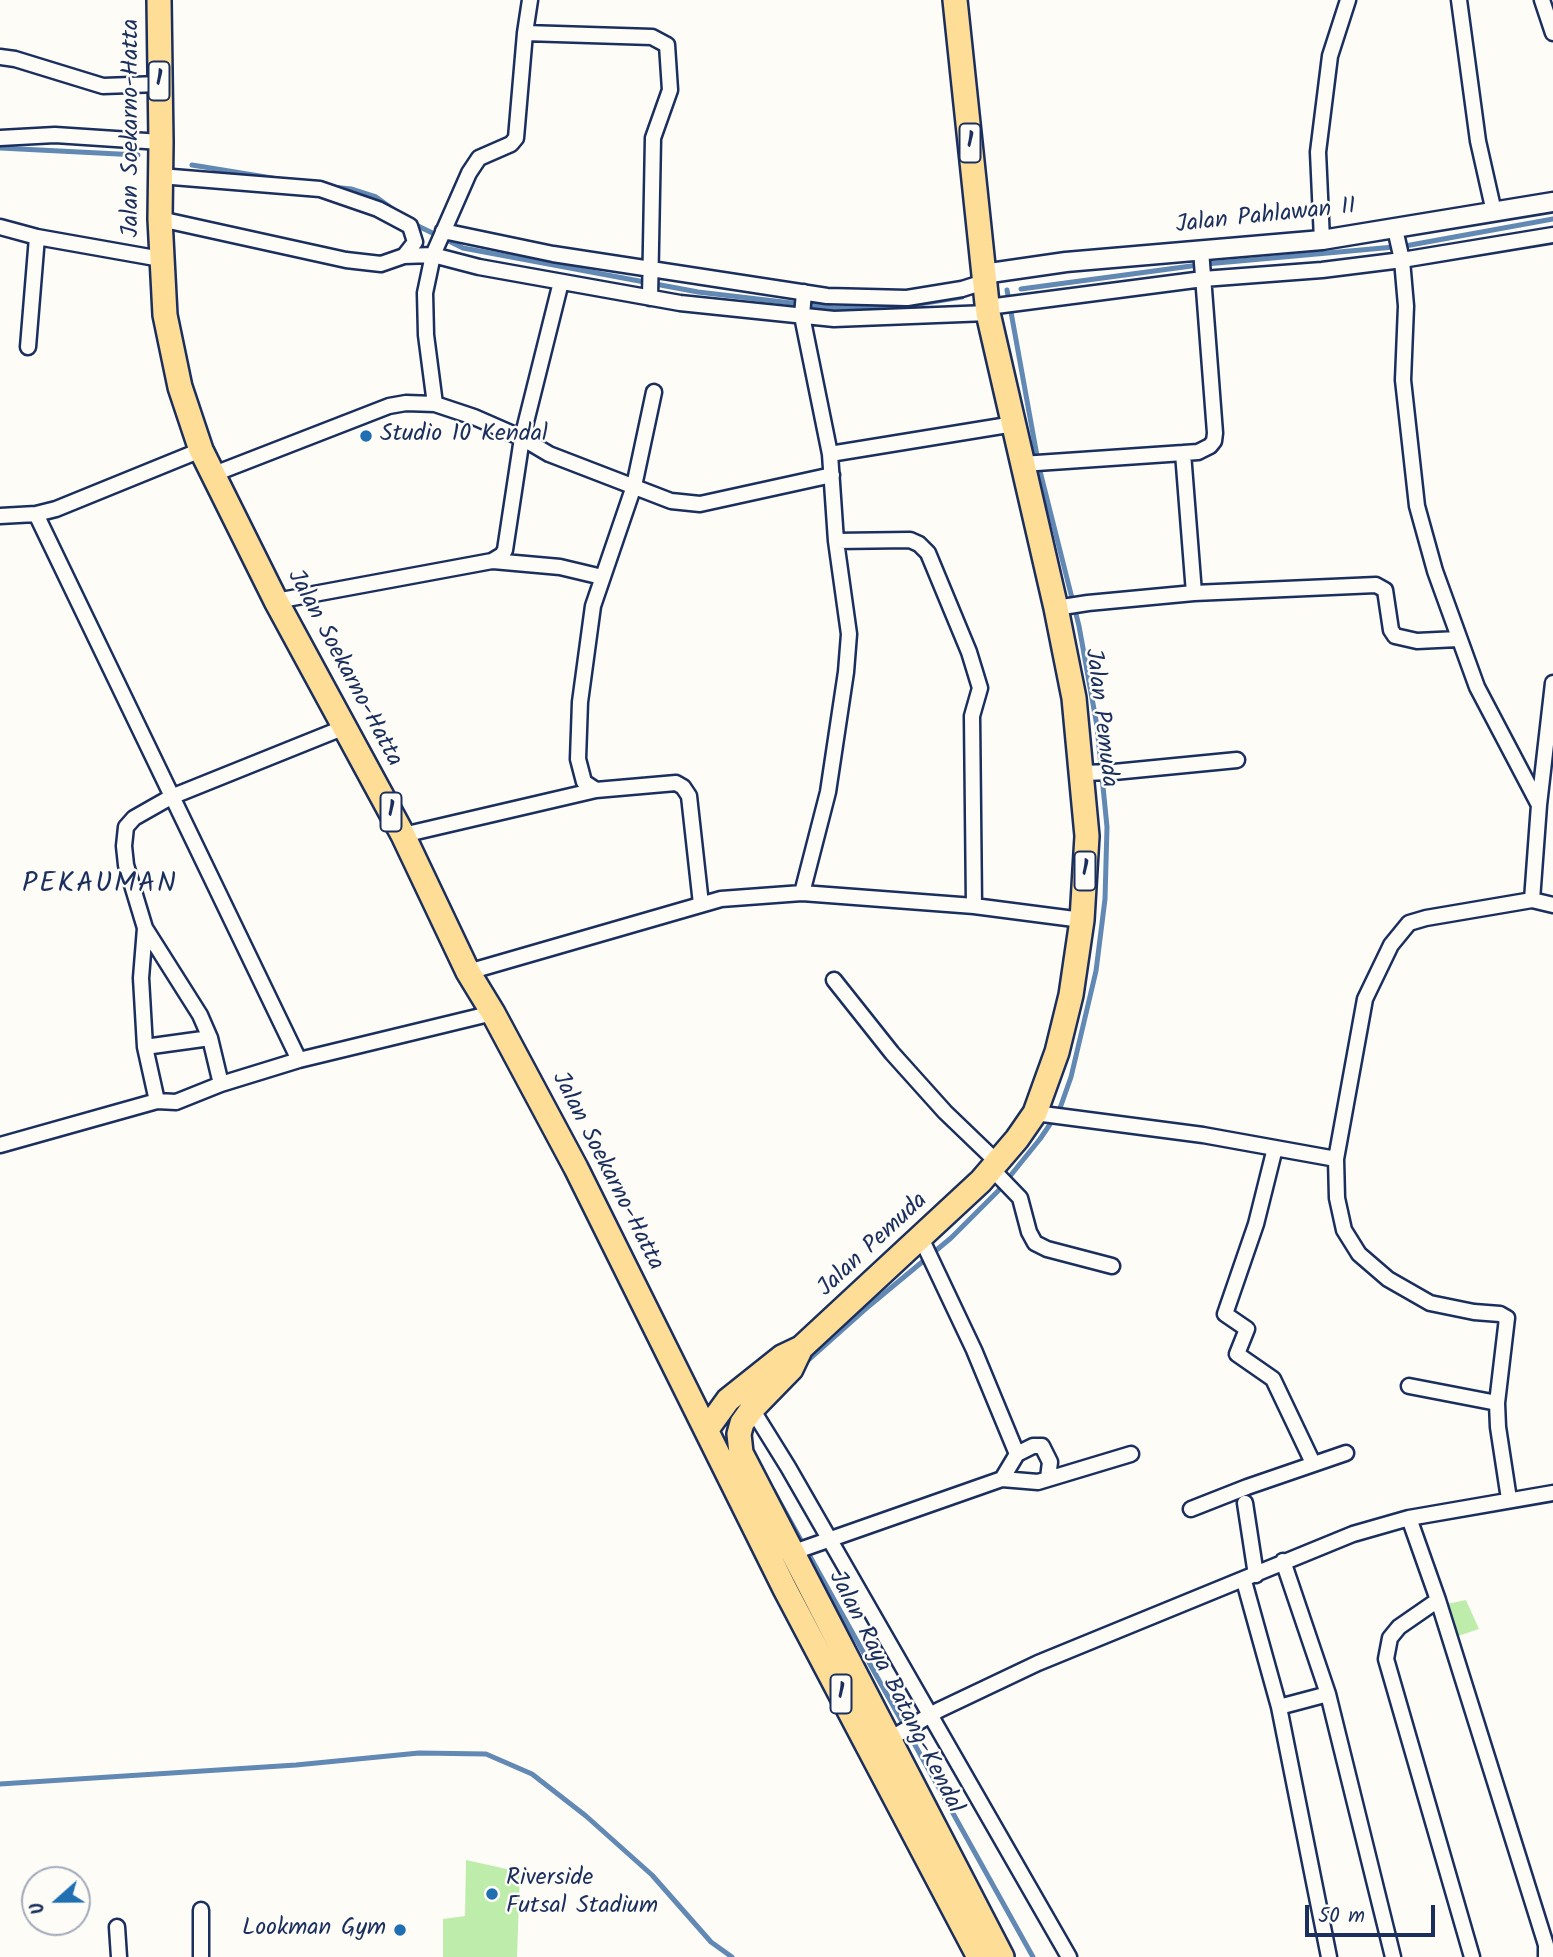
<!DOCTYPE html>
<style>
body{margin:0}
#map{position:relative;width:1553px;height:1957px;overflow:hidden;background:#fdfcf7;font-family:Kalam,sans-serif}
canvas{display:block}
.north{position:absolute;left:21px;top:1866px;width:70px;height:70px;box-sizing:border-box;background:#fdfcf7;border:2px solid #a3aaba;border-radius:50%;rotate:249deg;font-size:19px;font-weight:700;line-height:28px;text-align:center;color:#1b2f5e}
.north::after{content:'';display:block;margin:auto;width:24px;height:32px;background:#1f6fb2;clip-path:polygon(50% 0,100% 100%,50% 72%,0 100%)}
.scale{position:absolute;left:1305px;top:1905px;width:130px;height:32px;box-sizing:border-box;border:4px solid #1b2f5e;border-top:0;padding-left:9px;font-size:21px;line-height:24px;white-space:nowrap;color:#1b2f5e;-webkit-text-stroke:5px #fdfcf7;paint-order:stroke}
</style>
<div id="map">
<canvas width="1553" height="1957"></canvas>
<div class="north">U</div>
<div class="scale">50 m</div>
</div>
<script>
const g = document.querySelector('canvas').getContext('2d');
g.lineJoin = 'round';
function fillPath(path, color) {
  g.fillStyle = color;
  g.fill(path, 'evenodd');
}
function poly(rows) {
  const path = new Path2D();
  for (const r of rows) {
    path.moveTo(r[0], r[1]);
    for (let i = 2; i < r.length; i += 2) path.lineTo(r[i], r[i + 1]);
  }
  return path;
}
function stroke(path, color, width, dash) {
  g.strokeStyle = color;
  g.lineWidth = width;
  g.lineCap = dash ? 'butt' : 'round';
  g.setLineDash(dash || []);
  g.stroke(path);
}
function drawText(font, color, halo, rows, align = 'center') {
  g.font = font + ' Kalam,sans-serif';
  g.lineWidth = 5;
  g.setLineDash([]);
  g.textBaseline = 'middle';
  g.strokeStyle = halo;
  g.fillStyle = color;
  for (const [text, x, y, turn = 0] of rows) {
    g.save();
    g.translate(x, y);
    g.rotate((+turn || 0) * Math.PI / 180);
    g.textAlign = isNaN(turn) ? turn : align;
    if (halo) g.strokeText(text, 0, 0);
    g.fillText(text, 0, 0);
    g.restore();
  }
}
fillPath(poly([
 [1466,1600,1479,1629,1452,1638,1442,1605],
 [466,1860,520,1872,517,1957,443,1957,443,1919,465,1916]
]), '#beecaa');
stroke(poly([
 [0,148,138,155],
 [192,165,278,179],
 [332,187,351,189,376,197,397,212],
 [414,224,463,248,698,292,834,308,895,308,962,297],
 [1021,289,1206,264,1405,246,1553,219],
 [804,1364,869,1306,951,1238,998,1191,1040,1139,1059,1111,1071,1077,1096,971,1105,899,1107,827,1097,726,1079,626,1039,467,1007,290],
 [773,1490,1033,1957],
 [0,1784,296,1765,419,1753,486,1754,532,1774,586,1816,652,1875,711,1942,732,1957]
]), '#6288b4', 5);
const minor = poly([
 [1459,0,1478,141,1494,212],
 [1542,0,1553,33],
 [525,33,652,37,667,45,670,90,653,138,650,298],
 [0,57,15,59,103,86,159,84],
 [0,138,55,135,161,142],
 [160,219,346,260,381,264,404,256,415,242,410,226,378,209,320,189,160,176],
 [0,227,37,237,161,259],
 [1395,229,1402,260,1406,306,1403,380,1417,506,1435,571,1477,687,1539,805],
 [443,231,553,254,827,296,907,298,962,289,984,282],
 [1322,240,1318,152,1330,56,1348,0],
 [404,256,433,255,479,267,680,303,834,319,988,313],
 [988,307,1203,279,1322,270,1402,260,1553,235],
 [28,347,37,237],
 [654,392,634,486,593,606,580,702,578,759,584,782,596,790,676,783,683,787,689,796,701,904],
 [435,404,426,335,425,293,433,255,469,173,479,158,511,144,516,138,525,33,530,0],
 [1183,453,1194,593],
 [830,454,1014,424],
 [1022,464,1198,452,1210,446,1214,441,1215,433,1201,250],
 [214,474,389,406,406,403,435,404,474,417,522,438,549,454,671,501,700,504,832,475],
 [36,514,299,1060],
 [0,516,36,514,56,509,201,450],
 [836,541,910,540,919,544,928,553,969,652,980,688,972,716,974,906],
 [493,561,560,567,602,577],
 [276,601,492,561,502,555,505,550,522,438,561,282],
 [1056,608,1088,603,1194,593,1376,585,1385,590,1391,630,1395,636,1417,641,1458,639],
 [1081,773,1114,772,1237,760],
 [403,835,596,790],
 [802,893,828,792,846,672,849,634,836,541,830,454,802,316,804,292],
 [1532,900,1553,905],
 [145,928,200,1015,210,1038,221,1084],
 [468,972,721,899,802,893,974,906,1082,920],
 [834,980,892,1053,945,1112,997,1162],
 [145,1047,210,1038],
 [157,1101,145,1047,141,978,145,928,126,865,124,846,126,827,134,818,171,797,345,727],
 [1035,1113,1203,1135,1336,1159],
 [0,1145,157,1101,176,1102,221,1084,299,1060,493,1013],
 [1275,1148,1256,1224,1225,1314,1247,1329,1237,1354,1273,1379,1313,1463],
 [992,1169,1020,1198,1029,1232,1035,1243,1047,1249,1112,1266],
 [921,1238,974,1350,1017,1454],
 [1409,1386,1497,1403],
 [752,1409,788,1467,1069,1957],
 [1002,1479,1017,1454,1033,1446,1042,1446,1050,1462,1048,1478],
 [1509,1499,1498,1427,1497,1403,1507,1318,1500,1314,1474,1312,1430,1303,1388,1279,1359,1254,1344,1230,1337,1198,1336,1159,1365,999,1391,945,1409,923,1426,918,1532,900,1539,805,1553,683],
 [1245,1503,1256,1575],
 [1191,1509,1247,1487,1346,1453],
 [1409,1518,1438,1600,1546,1945,1546,1957],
 [791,1553,1002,1479,1038,1482,1131,1454],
 [1283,1561,1328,1694],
 [1244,1581,1279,1707,1328,1694,1393,1957],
 [1438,1600,1399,1627,1390,1638,1386,1659,1472,1957],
 [1279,1707,1329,1957],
 [888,1740,939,1710,1038,1663,1353,1534,1409,1518,1553,1493],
 [117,1927,119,1957],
 [201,1957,201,1910]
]);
const tertiary = poly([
 [983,274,1066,262,1322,240,1553,202]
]);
const trunk = poly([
 [159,0,161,142,160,219,165,315,180,387,201,450,276,601,403,835,468,972,493,1013,576,1168,785,1589,979,1957],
 [801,1348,791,1369,752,1409,742,1423,739,1434,741,1453,1002,1957],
 [707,1429,728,1400,782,1357,801,1348,981,1181,1017,1139,1035,1113,1057,1052,1071,995,1082,920,1087,836,1074,698,1056,608,988,313,955,0]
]);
stroke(minor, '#1b2f5e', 19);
stroke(tertiary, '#1b2f5e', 23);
stroke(trunk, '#1b2f5e', 28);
stroke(minor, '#fdfcf7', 14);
stroke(tertiary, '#fdfcf7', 18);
stroke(trunk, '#fedd96', 23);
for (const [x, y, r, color] of [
 [366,436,7,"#1f6fb2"],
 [492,1894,7,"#1f6fb2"],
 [400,1930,7,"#1f6fb2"]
]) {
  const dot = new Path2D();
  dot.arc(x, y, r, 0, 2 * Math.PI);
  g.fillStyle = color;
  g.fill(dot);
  stroke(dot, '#fdfcf7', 2.5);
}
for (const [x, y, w] of [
 [159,81,21],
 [970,143,21],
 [391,812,21],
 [1085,871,21],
 [841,1694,21]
]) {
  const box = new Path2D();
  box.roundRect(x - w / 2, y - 19.5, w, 39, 5);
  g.fillStyle = '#fdfcf7';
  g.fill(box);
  stroke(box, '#1b2f5e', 2);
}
drawText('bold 23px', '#1b2f5e', null, [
 ["1",159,81],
 ["1",970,143],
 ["1",391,812],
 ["1",1085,871],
 ["1",841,1694]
]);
drawText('24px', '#1b2f5e', '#fdfcf7', [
 ["Jalan Soekarno-Hatta",133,128,-90],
 ["Jalan Pahlawan II",1266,218,-6],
 ["Jalan Soekarno-Hatta",343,669,62],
 ["Jalan Pemuda",1099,718,83],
 ["Jalan Soekarno-Hatta",606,1172,63],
 ["Jalan Pemuda",874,1246,-43],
 ["Jalan Raya Batang-Kendal",894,1693,63]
]);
drawText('24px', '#1b2f5e', '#fdfcf7', [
 ["Studio 10 Kendal",380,436],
 ["Riverside",506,1880],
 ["Futsal Stadium",506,1908],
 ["Lookman Gym",386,1930,"right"]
], 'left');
g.letterSpacing = '2px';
drawText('28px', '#1b2f5e', '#fdfcf7', [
 ["PEKAUMAN",100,886]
]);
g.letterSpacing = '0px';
</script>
